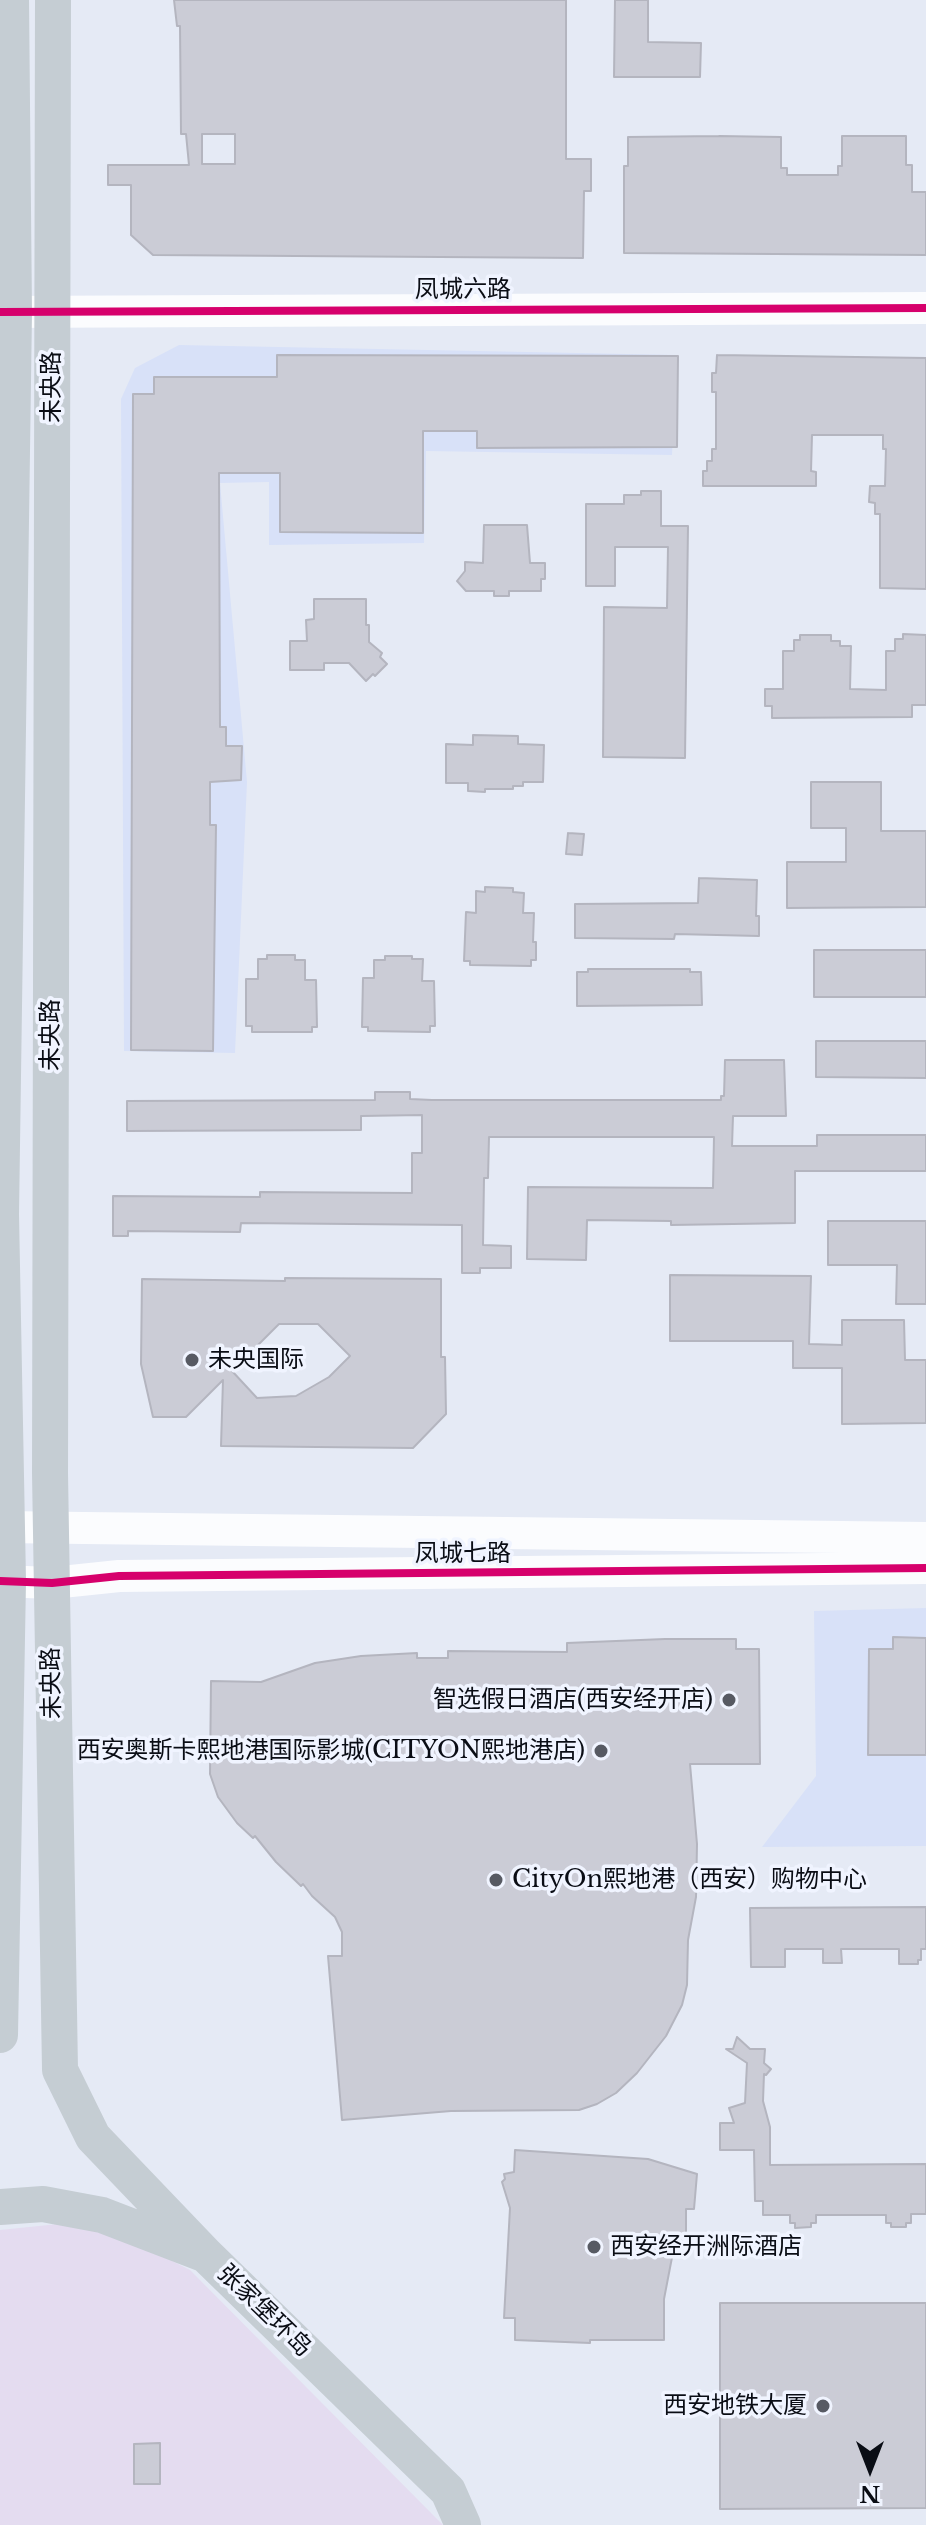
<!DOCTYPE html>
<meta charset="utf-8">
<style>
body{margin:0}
#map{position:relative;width:926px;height:2525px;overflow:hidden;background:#e5eaf5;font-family:"Libre Baskerville",serif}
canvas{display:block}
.north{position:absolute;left:830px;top:2429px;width:80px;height:80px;-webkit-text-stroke:6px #f0f4ff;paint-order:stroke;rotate:180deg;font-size:22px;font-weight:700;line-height:32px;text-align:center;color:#0a0d15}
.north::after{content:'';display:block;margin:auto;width:28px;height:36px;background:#0a0d15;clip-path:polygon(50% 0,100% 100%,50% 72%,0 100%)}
</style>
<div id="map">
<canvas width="926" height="2525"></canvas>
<div class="north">N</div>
</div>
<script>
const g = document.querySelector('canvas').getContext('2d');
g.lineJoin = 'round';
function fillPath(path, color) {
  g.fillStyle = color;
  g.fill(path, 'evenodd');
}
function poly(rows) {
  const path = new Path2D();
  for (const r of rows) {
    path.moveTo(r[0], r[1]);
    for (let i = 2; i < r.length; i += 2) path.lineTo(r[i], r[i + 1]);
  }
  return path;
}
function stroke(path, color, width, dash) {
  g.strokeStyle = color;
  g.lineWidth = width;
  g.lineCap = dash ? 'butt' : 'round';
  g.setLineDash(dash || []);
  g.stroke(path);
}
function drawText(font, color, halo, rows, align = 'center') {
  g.font = font + ' "Libre Baskerville","Noto Sans SC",serif';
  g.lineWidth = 7;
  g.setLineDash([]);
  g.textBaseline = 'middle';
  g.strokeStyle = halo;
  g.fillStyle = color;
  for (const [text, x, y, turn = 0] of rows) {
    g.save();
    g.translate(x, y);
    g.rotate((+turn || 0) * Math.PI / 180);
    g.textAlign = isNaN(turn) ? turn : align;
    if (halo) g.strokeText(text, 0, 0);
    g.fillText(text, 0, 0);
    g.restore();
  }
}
fillPath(poly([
 [179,345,676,355,672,455,426,451,424,543,269,545,269,482,220,483,247,782,235,1053,124,1051,121,399,135,368],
 [926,1608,926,1846,762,1847,816,1776,814,1611]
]), '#d8e1f8');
fillPath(poly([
 [68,2223,135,2242,190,2270,443,2525,0,2525,0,2230]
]), '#e4dcf0');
const building = poly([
 [174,0,566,0,566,159,591,159,591,191,584,191,583,258,153,255,131,235,131,185,108,185,108,165,189,165,186,134,181,134,180,26,177,26,174,0],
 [202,134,235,134,235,164,202,164,202,134],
 [615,0,648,0,648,42,701,43,700,77,614,77,615,0],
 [719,136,781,137,781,168,787,168,787,175,838,175,838,166,842,166,842,136,906,136,906,165,912,165,912,192,926,192,926,255,624,253,624,166,628,166,628,137,719,136],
 [277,355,678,356,677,447,477,448,477,431,423,431,423,533,280,532,280,473,219,473,220,727,226,727,226,746,242,746,241,780,210,782,210,825,216,825,213,1051,131,1050,133,394,154,394,154,377,277,377,277,355],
 [717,355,926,358,926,589,880,588,880,514,875,514,875,503,869,502,870,486,885,486,886,449,883,449,883,435,812,435,811,471,816,472,816,486,703,486,703,471,707,471,707,461,712,461,712,449,716,449,716,392,712,392,712,373,716,373,717,355],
 [641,491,661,491,661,526,688,526,685,758,603,757,604,607,667,608,668,547,615,547,615,586,586,586,586,504,624,504,624,495,641,495,641,491],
 [484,525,527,525,530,563,545,563,545,579,541,579,541,591,509,591,509,596,494,596,494,591,466,591,457,581,465,571,465,562,483,563,484,525],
 [314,599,366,599,366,625,369,625,369,642,382,653,380,657,387,664,375,676,373,674,366,681,349,663,324,663,324,670,290,670,290,641,307,641,306,620,314,619,314,599],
 [903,634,926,635,926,705,912,705,912,717,772,718,772,706,765,706,765,689,783,689,783,651,794,651,794,640,800,640,800,635,831,635,831,641,840,641,840,646,851,646,850,689,886,690,886,651,895,651,895,639,903,639,903,634],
 [473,735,518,736,518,744,544,745,543,782,523,782,523,786,513,786,513,789,485,789,485,792,468,791,468,783,446,783,446,744,473,745,473,735],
 [811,782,881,782,881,831,926,831,926,907,787,908,787,862,846,862,846,828,811,828,811,782],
 [568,833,584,834,582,855,566,854,568,833],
 [699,878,757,880,756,916,759,916,759,936,675,934,674,939,575,938,575,904,698,903,699,878],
 [485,887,513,888,513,892,524,893,523,913,534,913,533,942,536,942,536,960,531,960,531,966,470,965,470,961,464,961,466,912,476,913,476,891,485,892,485,887],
 [814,950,926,950,926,997,814,997,814,950],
 [267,955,295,955,295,960,305,960,305,980,316,980,317,1027,312,1027,312,1032,252,1032,252,1026,246,1026,246,979,258,979,258,959,267,959,267,955],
 [385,956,412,956,412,959,423,959,422,981,434,981,435,1026,430,1026,430,1032,368,1031,368,1027,362,1027,363,978,374,978,374,960,385,960,385,956],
 [588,969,690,969,690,972,701,972,702,1005,577,1006,577,972,588,972,588,969],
 [816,1041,926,1041,926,1078,816,1077,816,1041],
 [725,1060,784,1060,786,1116,733,1116,732,1146,817,1146,817,1135,926,1135,926,1171,795,1171,795,1223,671,1225,671,1221,587,1220,586,1260,527,1259,528,1187,713,1188,714,1137,489,1137,488,1178,484,1178,483,1245,511,1246,511,1268,480,1268,480,1273,462,1273,462,1225,241,1223,240,1232,128,1231,128,1236,113,1236,113,1196,260,1197,260,1192,412,1193,412,1153,422,1153,422,1115,361,1116,361,1130,127,1131,127,1101,375,1100,375,1092,410,1092,410,1099,432,1100,721,1100,721,1096,724,1096,725,1060],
 [828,1221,926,1221,926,1304,896,1304,897,1265,828,1265,828,1221],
 [670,1275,811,1276,809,1344,842,1345,842,1320,904,1320,905,1360,926,1360,926,1423,842,1424,842,1368,793,1368,793,1341,670,1341,670,1275],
 [285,1278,441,1279,441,1357,445,1357,446,1414,413,1448,221,1446,223,1380,186,1417,153,1417,141,1364,142,1279,285,1281,285,1278],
 [279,1324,318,1324,350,1356,329,1377,296,1396,257,1398,232,1371,279,1324],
 [893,1637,926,1638,926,1755,868,1755,869,1649,893,1649,893,1637],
 [665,1639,736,1639,736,1649,759,1649,760,1764,690,1764,697,1844,696,1897,688,1940,687,1985,682,2005,666,2036,637,2073,616,2093,597,2104,579,2110,451,2111,342,2120,328,1956,342,1956,342,1932,335,1917,312,1896,303,1884,301,1886,276,1862,255,1836,253,1838,237,1823,218,1797,210,1774,211,1681,261,1682,315,1663,361,1656,417,1653,417,1658,448,1658,448,1651,567,1652,567,1643,665,1639],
 [926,1907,926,1949,921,1949,921,1960,918,1960,918,1964,899,1964,899,1949,841,1949,842,1963,823,1963,823,1949,785,1949,785,1967,751,1967,750,1908,926,1907],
 [737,2037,750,2049,765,2049,764,2063,771,2069,766,2075,764,2074,763,2101,770,2127,770,2165,926,2164,926,2214,911,2214,911,2223,906,2223,906,2227,891,2227,891,2223,886,2223,886,2215,816,2215,816,2223,811,2223,811,2227,795,2228,795,2223,790,2223,790,2215,763,2215,763,2201,755,2201,754,2150,720,2150,720,2123,734,2123,729,2108,745,2103,747,2063,726,2049,733,2049,737,2037],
 [515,2150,648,2159,697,2174,694,2209,686,2209,686,2247,674,2247,664,2299,664,2340,590,2340,590,2343,515,2340,515,2318,504,2318,510,2208,502,2182,505,2179,504,2174,514,2172,515,2150],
 [720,2303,926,2303,926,2508,720,2509,720,2303],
 [160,2443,160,2484,134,2484,134,2444,160,2443]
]);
fillPath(building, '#cbccd6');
stroke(building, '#b4b5bf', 2);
stroke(poly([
 [0,312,926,308],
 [0,1527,926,1538],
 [0,1581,52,1583,119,1576,926,1568]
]), '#fbfcfe', 32);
stroke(poly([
 [53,0,50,1473,60,2070,93,2137,206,2255],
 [0,2035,8,1581,1,1214,14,312,11,0],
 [0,2207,43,2204,102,2215,206,2255,448,2491,463,2525]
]), '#c5cdd3', 36);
stroke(poly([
 [0,312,926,308],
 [0,1581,52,1583,119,1576,926,1568]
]), '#d6006c', 8);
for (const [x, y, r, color] of [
 [192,1360,8,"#575a63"],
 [729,1700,8,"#575a63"],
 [601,1751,8,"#575a63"],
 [496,1880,8,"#575a63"],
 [594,2247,8,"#575a63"],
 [823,2406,8,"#575a63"]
]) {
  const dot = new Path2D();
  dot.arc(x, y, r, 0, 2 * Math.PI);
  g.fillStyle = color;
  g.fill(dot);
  stroke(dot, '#f0f4ff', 3);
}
drawText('24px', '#0a0d15', '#f0f4ff', [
 ["凤城六路",463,290],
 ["未央路",52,387,-90],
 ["未央路",51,1035,-90],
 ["凤城七路",463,1554],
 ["未央路",52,1683,-91],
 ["张家堡环岛",264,2311,44]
]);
drawText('24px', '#0a0d15', '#f0f4ff', [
 ["未央国际",208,1360],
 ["智选假日酒店(西安经开店)",713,1700,"right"],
 ["西安奥斯卡熙地港国际影城(CITYON熙地港店)",585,1751,"right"],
 ["CityOn熙地港（西安）购物中心",512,1880],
 ["西安经开洲际酒店",610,2247],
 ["西安地铁大厦",807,2406,"right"]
], 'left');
</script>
